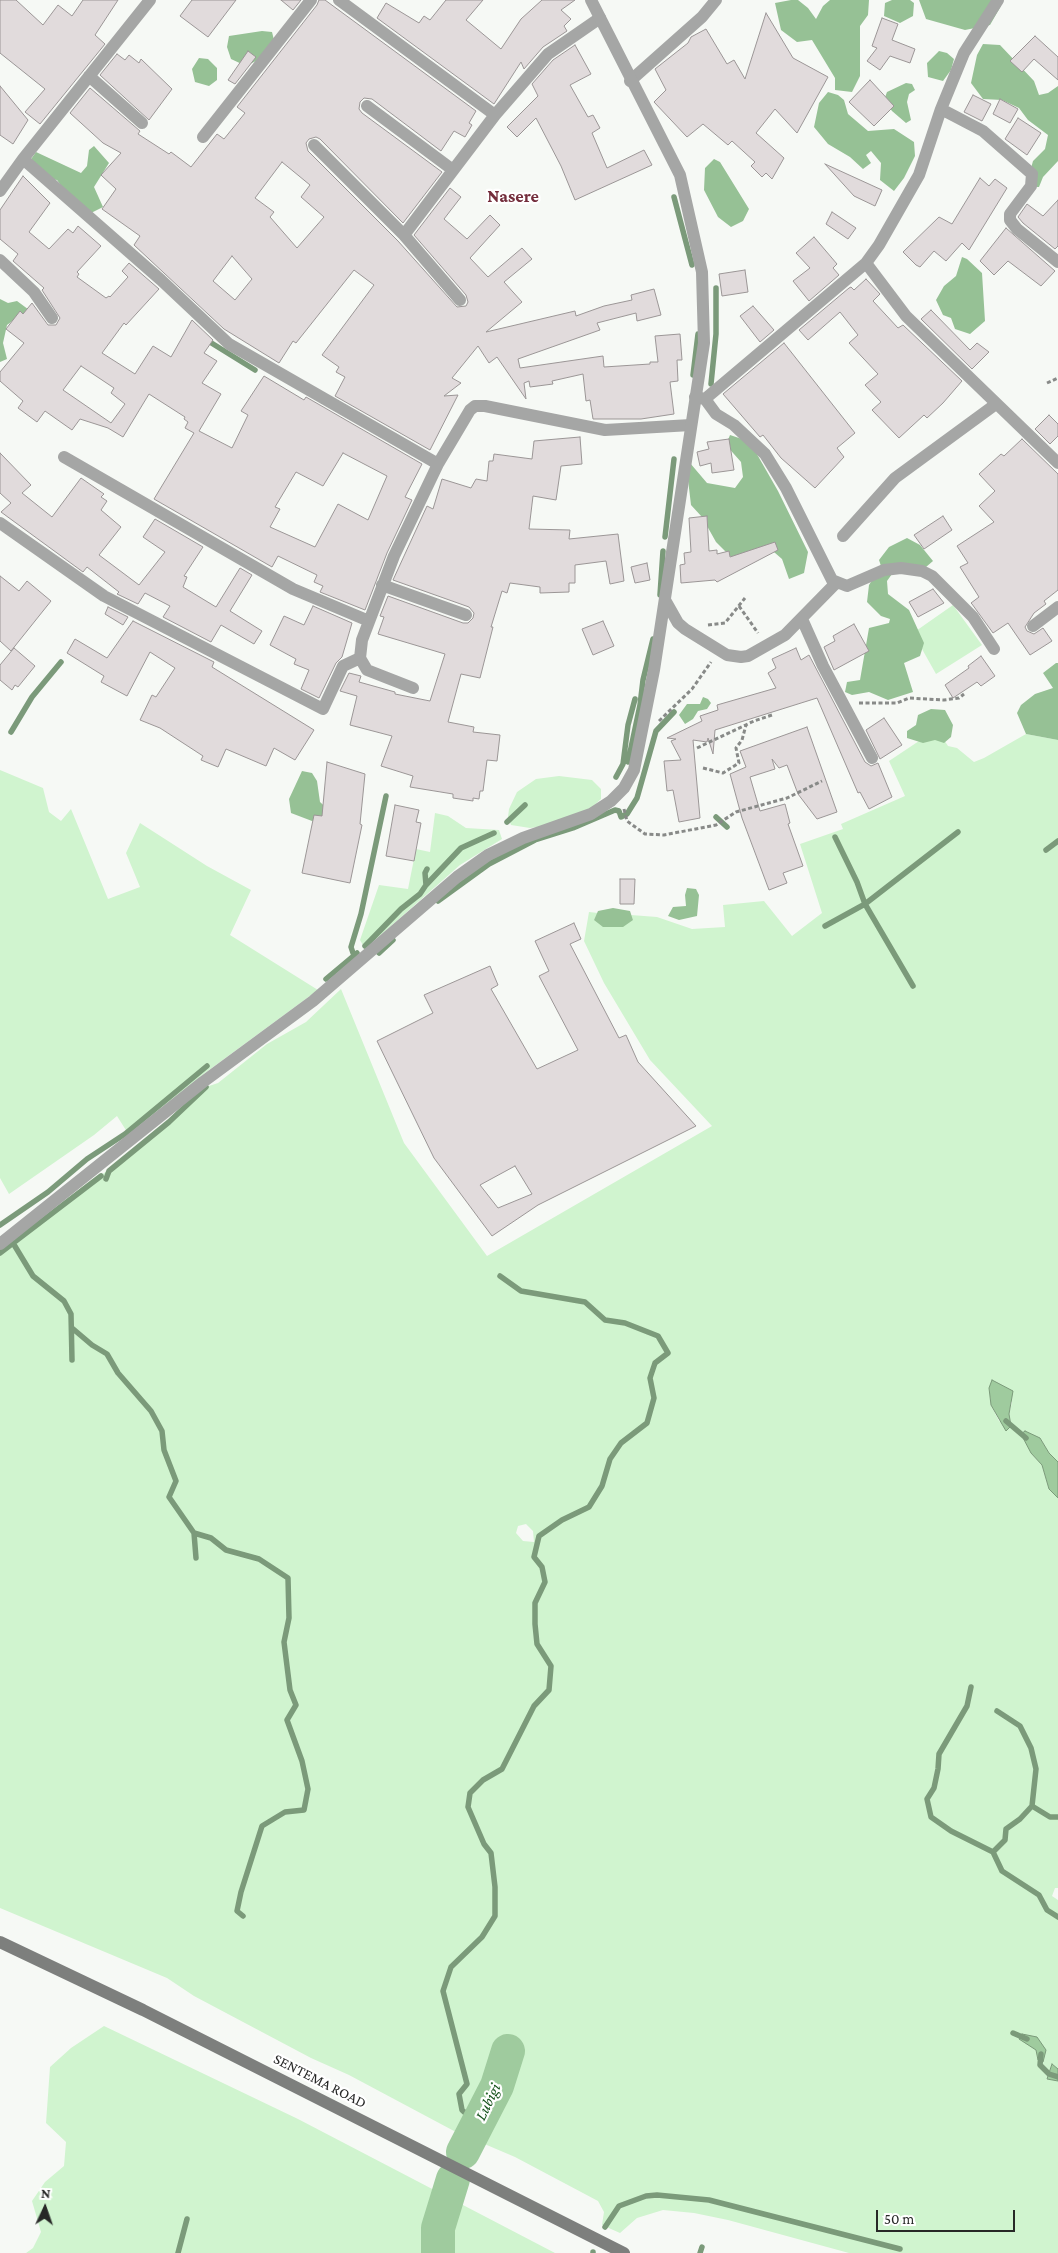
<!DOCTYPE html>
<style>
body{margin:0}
#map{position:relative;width:1058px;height:2253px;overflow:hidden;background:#f6f9f5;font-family:"Crimson Pro",serif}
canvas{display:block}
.north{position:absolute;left:20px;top:2183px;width:50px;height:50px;-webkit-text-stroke:4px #fff;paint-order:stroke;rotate:3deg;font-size:14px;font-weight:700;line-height:20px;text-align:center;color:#272827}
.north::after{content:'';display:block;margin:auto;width:18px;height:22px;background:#272827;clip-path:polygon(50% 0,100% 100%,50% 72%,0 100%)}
.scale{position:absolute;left:876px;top:2210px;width:139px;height:22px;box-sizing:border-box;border:2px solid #272827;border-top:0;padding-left:6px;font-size:15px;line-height:18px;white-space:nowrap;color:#272827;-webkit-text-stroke:4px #fff;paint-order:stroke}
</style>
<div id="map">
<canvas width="1058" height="2253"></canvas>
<div class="north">N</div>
<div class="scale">50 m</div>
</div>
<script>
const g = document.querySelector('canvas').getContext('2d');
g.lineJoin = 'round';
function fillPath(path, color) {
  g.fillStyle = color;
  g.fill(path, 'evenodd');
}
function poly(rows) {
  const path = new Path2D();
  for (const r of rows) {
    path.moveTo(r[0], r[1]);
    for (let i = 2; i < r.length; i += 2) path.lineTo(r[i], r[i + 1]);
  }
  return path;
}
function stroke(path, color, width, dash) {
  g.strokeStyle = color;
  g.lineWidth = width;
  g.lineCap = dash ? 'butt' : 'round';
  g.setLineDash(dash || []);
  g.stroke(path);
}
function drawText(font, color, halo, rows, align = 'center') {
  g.font = font + ' "Crimson Pro",serif';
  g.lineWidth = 4.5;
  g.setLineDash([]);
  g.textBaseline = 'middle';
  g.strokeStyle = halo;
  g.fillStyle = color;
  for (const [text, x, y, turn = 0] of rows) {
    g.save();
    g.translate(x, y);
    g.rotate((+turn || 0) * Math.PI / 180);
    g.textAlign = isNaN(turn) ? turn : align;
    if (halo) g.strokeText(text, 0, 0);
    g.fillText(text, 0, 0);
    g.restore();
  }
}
fillPath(poly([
 [953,605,982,645,936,674,913,633],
 [937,729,948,746,957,748,974,762,984,758,1026,734,1058,740,1058,1462,1049,1453,1040,1438,1031,1453,1042,1465,1049,1489,1058,1498,1058,1888,1055,1888,1052,1896,1058,1900,1058,2069,1052,2064,1047,2079,1058,2081,1058,2253,849,2253,728,2220,694,2213,663,2210,637,2218,620,2233,602,2225,604,2212,598,2201,515,2157,454,2131,349,2075,311,2058,194,1996,167,1978,0,1908,0,1253,160,1130,206,1087,218,1083,267,1044,306,1022,341,989,404,1143,487,1256,712,1126,650,1060,604,983,584,941,589,912,598,913,594,920,633,920,631,915,657,917,692,929,725,927,723,905,764,901,792,936,822,913,800,844,843,829,841,824,905,796,889,761],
 [989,1388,1012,1402,1009,1414,1011,1426,999,1421,991,1405],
 [526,1524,533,1531,534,1542,523,1541,516,1533,518,1526],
 [0,770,43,788,49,812,61,821,71,809,108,899,140,887,126,853,140,823,207,866,251,890,230,935,318,990,205,1073,129,1135,117,1116,94,1135,9,1194,0,1178],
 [559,776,592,780,601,789,601,799,590,809,546,826,530,828,511,825,508,817,509,809,517,792,536,779],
 [435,813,448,816,466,828,499,830,502,839,460,865,365,949,360,940,379,885,408,889,416,849,430,852],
 [104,2026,298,2119,555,2253,26,2253,33,2248,41,2232,32,2201,45,2182,64,2166,66,2142,46,2123,50,2067,71,2048]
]), '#d0f4cf');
fillPath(poly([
 [791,0,798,0,808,8,816,19,823,6,830,0,869,0,868,15,860,26,860,76,852,92,835,90,835,78,812,40,797,42,781,30,775,3],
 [892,0,910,0,914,3,913,16,900,23,884,16,885,3],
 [919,0,999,0,1001,6,990,25,965,30,926,19],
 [262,31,272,32,275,44,262,58,246,66,231,59,227,47,229,36],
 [983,44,1000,45,1034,81,1039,95,1048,93,1058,86,1058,161,1043,177,1039,187,1034,187,1028,179,1033,161,1045,149,1048,135,1028,120,1019,108,1002,100,983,99,971,83,977,55],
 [939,51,947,53,954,59,951,70,943,81,928,77,927,63],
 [199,58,208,59,217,68,217,80,209,86,195,82,192,69],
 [906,83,912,84,915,90,909,94,907,102,911,120,906,123,892,111,884,100,887,92],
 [828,92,838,95,844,100,848,114,868,131,894,129,914,142,915,156,904,178,894,191,880,180,881,163,871,151,866,155,871,163,863,169,850,157,828,144,814,127,819,103],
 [94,146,109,163,94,187,103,207,91,213,65,191,57,180,36,177,29,162,36,152,81,173,87,166,89,150],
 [714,159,720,162,749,209,743,221,731,227,718,217,704,190,705,168],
 [962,257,967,259,982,273,985,321,970,334,955,329,951,318,943,315,936,300,944,286,956,276],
 [0,299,8,303,17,301,40,318,18,317,7,325,3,343,7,359,0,362],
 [730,435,742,439,754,449,778,491,808,552,804,573,789,579,782,559,767,546,732,558,716,542,702,517,691,505,687,471,690,463,707,483,735,488,743,477,741,462,726,445],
 [907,538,920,545,933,561,926,567,892,574,887,581,888,594,909,610,924,643,920,656,904,663,913,692,888,700,869,692,852,695,845,692,847,682,860,680,869,628,889,623,890,619,881,616,867,602,869,585,881,566,879,560,889,547],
 [1056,663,1058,663,1058,740,1026,734,1017,713,1021,705,1035,694,1053,688,1043,673],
 [703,697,708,699,711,703,707,709,698,711,693,719,685,724,679,715,687,704,700,704],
 [931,709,945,710,953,725,951,737,944,743,935,740,923,743,907,738,907,731,916,725,918,715],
 [302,771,312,773,317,781,320,802,332,813,331,820,312,821,291,813,289,799],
 [687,888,696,889,699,895,697,916,679,920,668,916,673,907,686,906,685,895],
 [613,908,630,911,633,920,623,927,603,927,594,920,598,911]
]), '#96c195');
const water = poly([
 [992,1380,1013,1391,1009,1414,1011,1426,1006,1431,991,1405,989,1388,992,1380],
 [1025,1431,1040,1438,1049,1453,1058,1462,1058,1498,1049,1489,1042,1465,1031,1453,1021,1434,1025,1431],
 [1022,2034,1037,2037,1046,2050,1043,2062,1038,2060,1036,2050,1019,2039,1022,2034],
 [1052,2064,1058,2069,1058,2081,1047,2079,1052,2064]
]);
fillPath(water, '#9fcb9e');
stroke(water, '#7b9a7a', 1);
stroke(poly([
 [674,197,692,265],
 [205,339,255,370],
 [693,375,698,334],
 [711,384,716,334,716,288],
 [665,537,674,459],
 [660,595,663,551],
 [11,732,32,697,61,662],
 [628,762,640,705,643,680,653,639],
 [616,777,623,764,628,725,635,699],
 [716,817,727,827],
 [507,822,525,805],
 [835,837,857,882,865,904,913,986],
 [1046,850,1058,841],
 [426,885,461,848,494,833],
 [438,901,489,864,535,840,573,828,615,810,619,811,621,817,627,814,637,798,656,731,674,712],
 [825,926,865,904,958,832],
 [365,946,401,909,420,894,426,885,425,873,427,869],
 [379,953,393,940],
 [354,956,351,947,361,914,386,796],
 [326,979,357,953],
 [106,1179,109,1171,169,1122,206,1087],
 [0,1225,48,1192,87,1159,125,1134,207,1066],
 [13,1243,33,1276,64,1301,71,1314,72,1360],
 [0,1253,101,1176],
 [72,1328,92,1345,107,1354,118,1373,151,1411,162,1431,164,1450,176,1481,169,1497,194,1533,196,1558],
 [1006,1421,1026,1438],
 [194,1533,211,1538,226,1550,259,1559,288,1578,289,1618,284,1642,290,1690,296,1705,287,1720,302,1761,308,1789,304,1810,285,1812,262,1826,241,1892,237,1911,243,1916],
 [971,1687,967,1706,939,1754,938,1769,934,1788,927,1799,931,1817,951,1831,993,1852,1002,1871,1039,1895,1047,1910,1058,1917],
 [1032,1806,1050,1817,1058,1817],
 [993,1852,1005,1840,1006,1829,1020,1819,1032,1806,1036,1769,1031,1748,1020,1726,997,1711],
 [1013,2033,1027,2039],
 [1041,2054,1040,2065,1049,2074,1058,2077],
 [478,2125,462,2110,459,2094,467,2084,443,1991,451,1967,482,1937,495,1916,495,1887,491,1853,484,1844,468,1807,470,1793,483,1780,502,1769,534,1706,549,1690,551,1666,537,1644,535,1624,535,1603,545,1582,542,1567,534,1557,539,1536,562,1520,589,1507,602,1486,610,1459,621,1443,647,1423,654,1398,650,1378,655,1363,668,1353,658,1336,625,1323,605,1320,585,1302,521,1291,500,1276],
 [605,2227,619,2206,646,2196,657,2195,709,2200,900,2249],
 [178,2253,187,2219],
 [593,2253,593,2252],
 [700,2253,702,2247]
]), '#7b9a7a', 5.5);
stroke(poly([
 [463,2152,497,2086,508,2051],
 [438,2253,438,2228,453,2179]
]), '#9fcb9e', 34);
const building = poly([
 [0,0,16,0,43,25,58,5,72,16,83,0,118,0,95,35,105,44,40,124,25,112,45,89,0,53,0,0],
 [192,0,236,0,208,37,180,16,192,0],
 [281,0,301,0,293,10,281,0],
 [319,0,325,0,476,111,469,123,472,125,465,137,454,131,441,151,372,99,364,98,360,102,359,109,362,113,442,172,403,223,320,139,316,137,309,139,306,143,308,151,398,241,457,307,466,306,468,302,466,295,414,235,450,188,461,197,444,219,467,239,490,215,500,225,470,258,488,277,522,248,532,259,504,282,522,302,486,332,575,311,576,316,604,306,632,300,631,295,654,289,661,315,637,321,636,313,597,323,600,330,518,359,520,368,603,356,604,367,650,364,650,362,658,362,655,336,680,334,682,360,677,360,678,381,670,382,674,414,641,419,593,419,590,400,586,401,583,374,552,381,553,384,530,387,529,381,524,383,526,399,497,357,489,363,478,346,452,378,461,383,444,396,458,395,430,450,335,396,345,377,336,372,339,367,322,355,374,285,354,270,296,343,293,341,279,363,224,329,134,245,140,236,102,209,116,189,101,175,121,153,103,143,70,113,90,88,140,131,138,134,169,154,171,152,191,167,217,134,224,139,245,113,237,107,317,5,319,0],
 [282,162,310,185,301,197,324,217,297,248,270,217,274,212,255,198,282,162],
 [232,256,252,279,235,300,213,281,232,256],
 [446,0,483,0,466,20,501,49,521,19,542,0,575,0,561,10,571,19,564,26,567,31,543,47,524,69,521,62,494,104,377,18,386,3,419,23,424,16,430,20,446,0],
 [766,13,793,58,828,77,797,133,775,109,756,133,784,158,772,179,766,173,762,177,751,166,755,162,732,141,728,145,703,124,687,137,654,102,666,90,655,69,688,43,691,37,706,29,727,64,734,60,745,79,766,13],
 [882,18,898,24,892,40,915,49,910,63,890,56,880,70,867,61,877,48,872,46,882,18],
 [1035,36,1058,57,1058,80,1034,59,1022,72,1010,61,1035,36],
 [575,45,591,74,570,85,588,117,593,115,600,128,592,133,607,168,644,150,652,165,575,200,561,166,536,118,517,137,507,127,538,96,532,84,553,60,575,45],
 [248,51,256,57,235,84,228,80,248,51],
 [117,54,125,60,129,55,139,63,141,59,172,89,149,120,100,75,117,54],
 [870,80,894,106,874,126,849,102,870,80],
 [0,86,28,120,13,144,0,135,0,86],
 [973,95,991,104,982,121,964,112,973,95],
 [1000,99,1018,109,1010,123,993,114,1000,99],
 [1018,118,1041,133,1027,155,1005,139,1018,118],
 [825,164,882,190,875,206,854,196,825,164],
 [23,176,50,203,29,232,49,249,68,229,73,233,78,226,101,246,77,272,79,274,77,277,106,298,109,296,110,297,128,277,122,271,129,263,159,289,126,325,124,323,102,353,135,374,153,346,171,357,192,320,213,340,204,353,217,361,202,383,221,394,199,431,232,448,248,415,241,411,264,376,304,400,306,397,422,464,405,497,412,500,387,553,365,610,320,592,323,586,314,582,317,575,278,556,272,567,154,499,194,433,185,428,188,422,184,419,185,417,149,394,123,437,108,428,80,419,72,430,45,411,37,422,18,408,23,401,0,381,0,372,24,343,6,329,20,311,23,314,32,303,48,325,56,325,60,318,42,290,44,288,13,261,18,254,0,239,0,210,23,176],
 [81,366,114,388,111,393,125,404,111,423,63,390,81,366],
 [343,453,387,476,368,520,338,504,315,547,270,527,280,509,275,507,296,472,323,486,343,453],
 [980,178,989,186,995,179,1007,188,969,250,962,243,946,261,934,251,920,267,916,265,903,252,939,217,952,224,980,178],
 [1058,200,1058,246,1055,249,1023,223,1018,217,1027,204,1043,216,1058,200],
 [832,212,856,228,848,239,826,224,832,212],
 [1006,228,1055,271,1041,286,1008,261,994,275,980,261,1006,228],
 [814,237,837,264,833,268,839,275,809,301,793,281,810,268,796,253,814,237],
 [745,270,748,292,722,296,719,274,745,270],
 [866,279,880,294,873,301,898,328,903,325,962,381,943,403,927,418,924,415,899,438,872,410,881,402,865,385,878,374,849,343,858,335,840,312,808,340,799,330,849,288,851,287,854,290,866,279],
 [753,306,774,330,760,342,740,316,753,306],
 [931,310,970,350,977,343,989,352,972,369,921,319,931,310],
 [784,343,855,433,837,448,844,457,815,488,781,458,763,435,760,437,723,394,784,343],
 [1049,415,1058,424,1058,436,1050,444,1035,429,1049,415],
 [580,437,582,464,561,466,556,500,533,496,529,529,570,530,569,539,618,534,624,581,610,584,606,561,575,565,575,583,569,583,569,592,540,593,540,587,510,583,507,593,502,591,491,627,493,627,480,678,461,674,448,722,474,727,473,732,500,735,497,761,487,760,483,791,480,791,479,799,473,798,473,801,453,798,453,794,410,787,413,776,381,766,392,736,350,725,357,696,340,691,349,673,361,676,359,682,395,692,395,694,430,701,445,654,378,634,384,617,380,616,388,596,463,623,468,623,473,618,474,613,469,607,393,580,427,506,433,509,442,479,471,488,476,479,487,481,489,461,493,461,494,454,532,459,534,441,580,437],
 [729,439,734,470,712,473,711,463,700,466,697,452,709,449,707,442,729,439],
 [1022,439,1058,474,1058,590,1044,601,1046,604,1034,613,1025,627,1027,631,1034,634,1043,628,1052,641,1030,655,1008,623,993,633,972,604,971,603,979,597,960,567,968,563,957,546,994,522,979,506,995,491,979,474,1001,454,1004,456,1022,439],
 [0,453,31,485,22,493,52,517,81,478,104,494,101,497,107,501,101,510,121,527,99,555,139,585,165,552,143,537,155,519,203,547,184,576,187,577,183,587,216,607,240,568,252,575,230,611,262,631,254,644,221,625,211,642,163,617,170,606,145,593,138,604,117,594,119,592,87,567,83,572,1,512,11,503,0,493,0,453],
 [707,516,709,551,717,550,717,554,729,551,730,557,775,542,778,550,717,582,715,580,681,583,680,565,685,564,684,553,691,552,689,518,707,516],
 [943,516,952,530,924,549,914,535,943,516],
 [647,563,650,580,635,583,631,567,647,563],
 [0,576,19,591,27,581,51,601,11,651,0,641,0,576],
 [933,589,944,603,918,617,909,602,933,589],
 [313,606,352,623,342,657,336,663,319,698,301,689,309,670,294,664,296,659,270,645,284,616,304,625,313,606],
 [108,607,128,617,123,625,105,614,108,607],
 [133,621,214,662,212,667,314,730,295,760,274,748,266,766,226,749,218,767,201,760,203,756,160,728,140,720,152,695,156,697,175,668,150,652,127,696,101,682,104,676,67,653,75,639,107,658,133,621],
 [603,621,614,646,593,655,582,629,603,621],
 [854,624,869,651,834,670,824,647,835,641,833,636,854,624],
 [14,648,35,666,18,687,15,685,12,690,0,680,0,665,14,648],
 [796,648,801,660,809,655,865,762,871,766,878,763,892,797,869,809,860,792,858,793,817,698,715,730,713,754,708,738,707,742,693,740,700,818,679,822,673,790,667,791,664,761,681,760,671,741,676,739,667,738,702,721,700,716,718,710,717,705,776,688,768,673,776,668,772,659,796,648],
 [981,656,995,676,981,686,977,682,953,698,945,685,969,668,968,666,981,656],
 [884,718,902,745,880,759,866,730,884,718],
 [807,727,837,812,817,819,798,794,787,765,779,768,772,759,775,769,750,777,760,811,785,804,790,823,788,824,803,866,783,873,787,883,769,890,742,818,730,774,746,767,740,751,807,727],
 [327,762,365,774,360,824,362,825,350,883,302,873,314,815,322,816,327,762],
 [395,805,419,810,416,822,421,823,414,861,386,856,395,805],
 [620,879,635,879,634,904,620,904,620,879],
 [574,923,581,939,570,944,619,1038,626,1035,638,1062,696,1126,538,1205,492,1236,434,1158,377,1041,433,1013,424,995,490,966,498,985,491,989,537,1069,578,1050,539,976,549,971,535,941,574,923],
 [515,1166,532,1194,498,1208,480,1185,515,1166]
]);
fillPath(building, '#e1dbdc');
stroke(building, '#9b9696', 1);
stroke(poly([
 [1047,383,1058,378],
 [739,606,758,633],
 [708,625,725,623,745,598],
 [859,703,897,703,909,698,944,700,959,698,964,694],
 [659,721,692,689,711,662],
 [697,748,754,721,772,715],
 [703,768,723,773,739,763,736,748,742,740,746,725],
 [624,809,627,821,645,834,664,835,716,825,736,812,787,798,822,781]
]), '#888a88', 3, [4, 2.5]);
stroke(poly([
 [339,0,495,115],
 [89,76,142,123],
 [630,81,702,17,716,0],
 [367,106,453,170],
 [941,109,983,131,1032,174,1031,186,1010,214,1010,220,1017,229,1058,262],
 [203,137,311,0],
 [314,145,404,235,460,300],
 [23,159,161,280,229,344,438,464],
 [0,191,23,159,150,0],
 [404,235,495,115,548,54,600,18],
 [0,260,34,292,52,318],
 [866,263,906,316,1058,463],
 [695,397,705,399,866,263,879,245,919,175,941,109,964,53,998,0],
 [705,399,716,414,734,425,765,454,786,488,832,580,847,586,884,570,901,568,922,571,932,576,973,617,994,649],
 [64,457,293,589,369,621],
 [0,523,104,596,323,709,343,666,360,658],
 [843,536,895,478,996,404],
 [382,585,466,615],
 [665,600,678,623,685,629,727,655,741,657,748,656,785,635,836,583],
 [802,619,823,666,872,758],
 [1033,626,1058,607],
 [413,688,367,670,360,658,362,640,394,556,438,464,470,410,475,406,485,406,605,430,691,425]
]), '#a5a6a5', 12);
stroke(poly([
 [0,1244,203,1082,313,1001,457,877,488,855,523,838,591,814,611,801,624,788,634,770,654,670,704,343,702,272,680,175,591,0]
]), '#a5a6a5', 12);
stroke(poly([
 [0,1942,143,2010,624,2253]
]), '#7d7f7d', 12);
drawText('15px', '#272827', '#fff', [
 ["SENTEMA ROAD",320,2081,27]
]);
drawText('italic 16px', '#15521b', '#fff', [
 ["Lubigi",488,2102,-64]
]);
drawText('bold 18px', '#732d3b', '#fff', [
 ["Nasere",513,196]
]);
</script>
